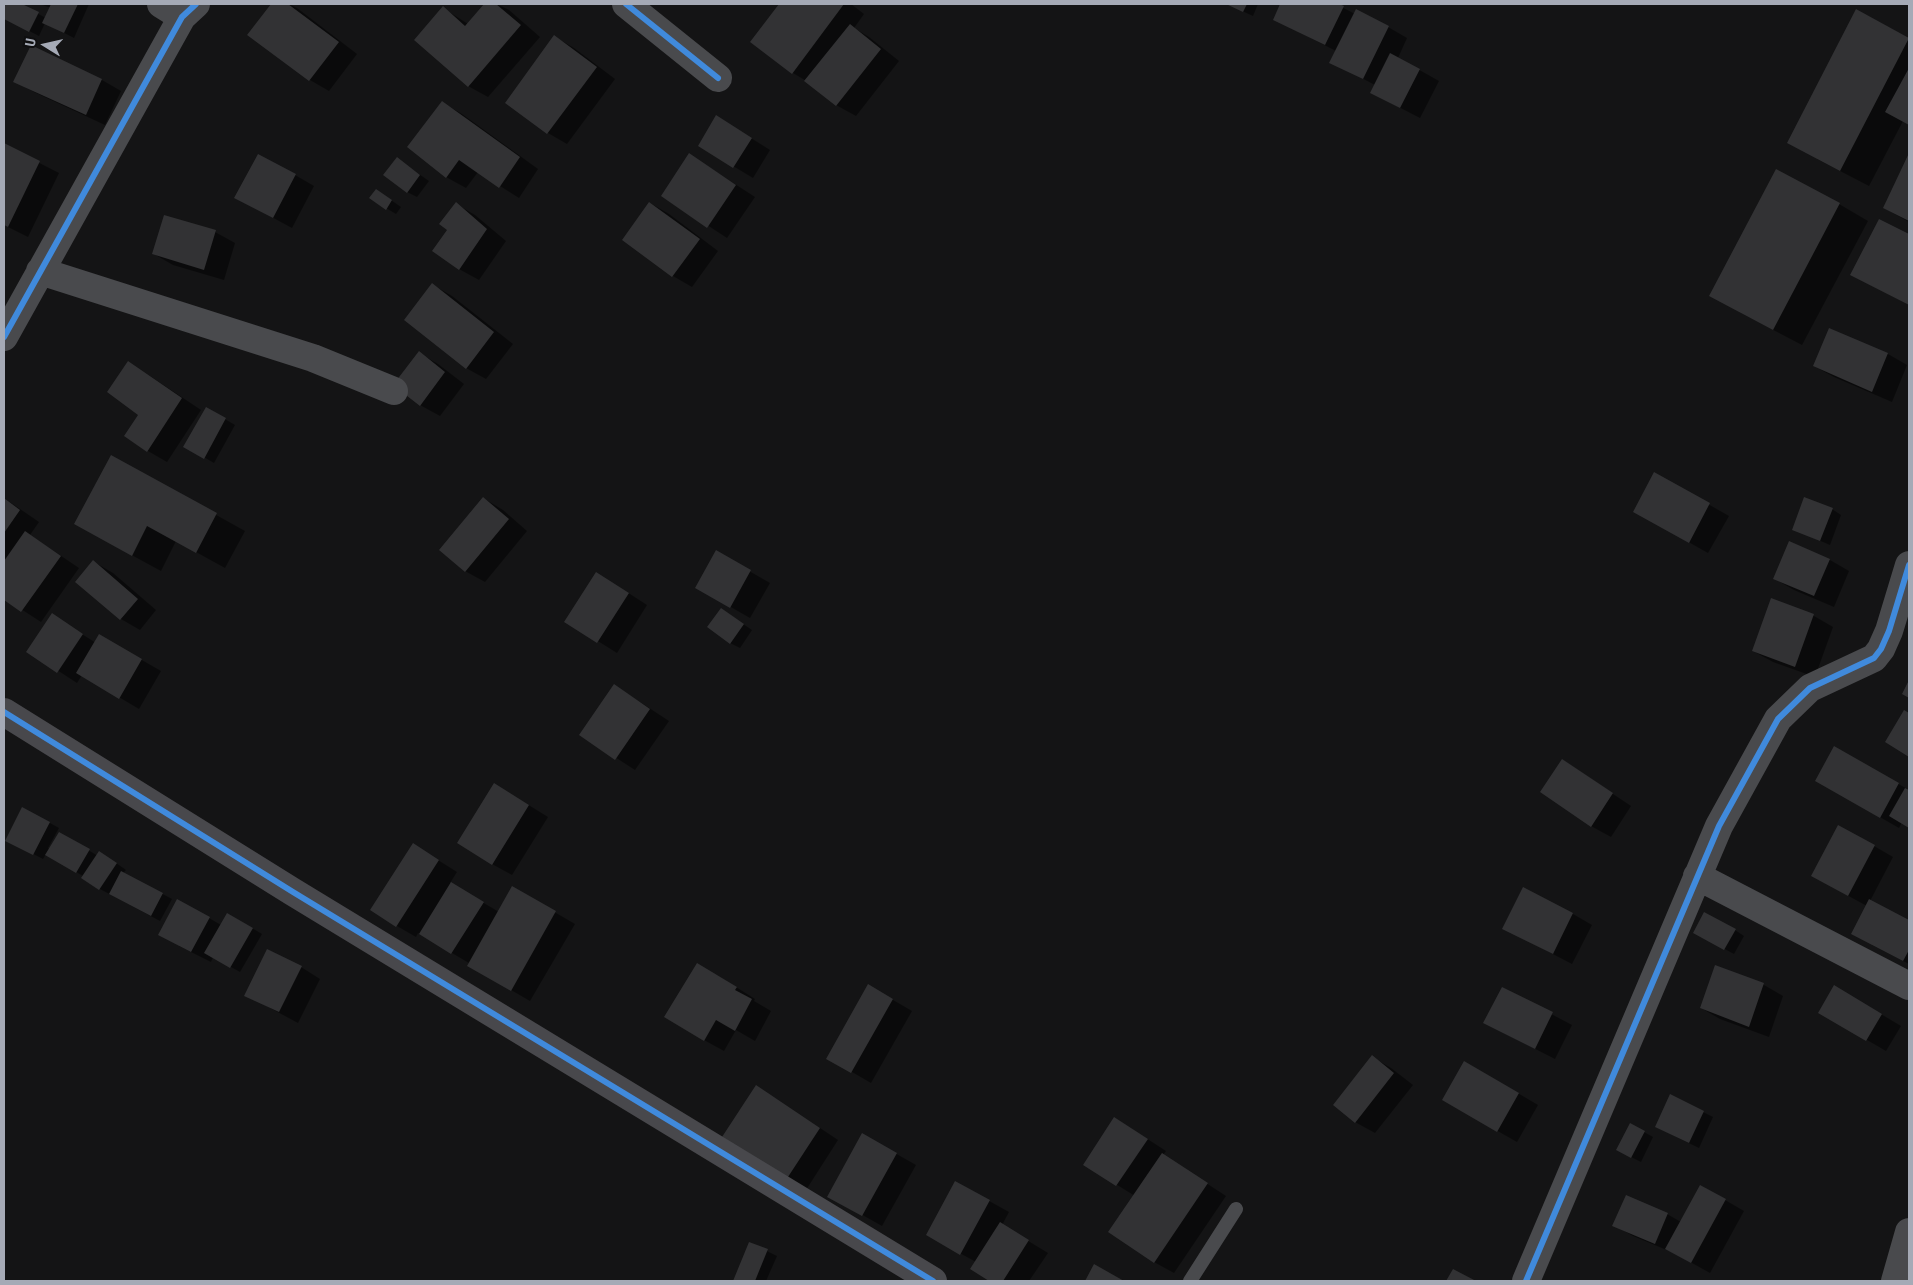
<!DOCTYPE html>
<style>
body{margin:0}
#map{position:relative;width:1913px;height:1285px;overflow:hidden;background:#141415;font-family:"Roboto Condensed",sans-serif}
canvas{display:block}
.frame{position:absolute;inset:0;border:5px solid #a5aab6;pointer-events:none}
.north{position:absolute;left:20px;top:20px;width:50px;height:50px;-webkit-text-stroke:4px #0f0f10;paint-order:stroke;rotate:280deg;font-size:14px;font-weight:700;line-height:20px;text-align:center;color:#a5aab6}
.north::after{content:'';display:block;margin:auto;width:18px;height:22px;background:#a5aab6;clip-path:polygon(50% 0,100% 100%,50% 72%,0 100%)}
</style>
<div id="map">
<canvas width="1913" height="1285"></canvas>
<div class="frame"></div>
<div class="north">U</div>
</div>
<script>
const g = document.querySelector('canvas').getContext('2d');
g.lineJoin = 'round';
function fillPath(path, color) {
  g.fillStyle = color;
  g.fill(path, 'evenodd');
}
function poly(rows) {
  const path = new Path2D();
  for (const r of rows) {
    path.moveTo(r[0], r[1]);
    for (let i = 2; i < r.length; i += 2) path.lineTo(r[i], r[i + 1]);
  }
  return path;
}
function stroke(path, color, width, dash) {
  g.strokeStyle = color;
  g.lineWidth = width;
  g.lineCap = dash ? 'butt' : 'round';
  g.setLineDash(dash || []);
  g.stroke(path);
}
fillPath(poly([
 [4,4,19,4,46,18,51,8,40,4,89,4,74,38,45,23,39,36,4,18],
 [272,4,289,4,297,8,357,54,329,91,310,80,249,35],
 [486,4,497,4,509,10,540,37,488,97,468,86,443,8,468,24],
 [780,4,851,4,864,14,854,28,869,37,899,61,856,116,836,105,808,82,793,73,752,42],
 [1227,4,1258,4,1253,16],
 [1282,4,1336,4,1355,14,1388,27,1407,38,1398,58,1439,81,1420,118,1391,103,1375,85,1331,62,1336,51,1274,19],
 [1857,10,1909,38,1909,124,1903,121,1869,186,1817,159],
 [555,37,574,48,615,79,567,144,548,133,507,102],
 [31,47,102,80,121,91,105,125,34,92,15,81],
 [443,103,462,114,538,169,519,198,478,172,466,188,446,177],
 [735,128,770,150,753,178,700,146],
 [4,145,59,173,28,237,4,225],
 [690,155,755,197,727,238,663,196],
 [1909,156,1909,222,1884,208],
 [397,159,429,181,417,197,407,192],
 [295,175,314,186,292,228,255,208],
 [385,196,401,207,396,214,386,208],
 [650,203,669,214,718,251,692,287,673,276,623,239],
 [456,204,475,215,506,241,479,280,459,269,448,230],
 [1839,204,1868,221,1802,345,1739,312],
 [1879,220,1909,236,1909,305,1852,275],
 [215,232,235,243,224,280,173,265,154,254],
 [433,285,452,296,513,344,486,379,466,368],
 [419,353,438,364,464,384,440,416,420,405],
 [1888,354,1907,365,1892,402,1834,377,1814,366],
 [129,362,201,410,167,462,148,451],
 [206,408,235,425,214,463,185,446],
 [112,457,245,531,225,568,176,541,161,571,104,540],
 [1655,474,1729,516,1708,553,1653,522],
 [4,498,39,522,30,535,79,568,41,622,4,598],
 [483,498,503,510,527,531,485,582,465,571],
 [1832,509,1841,515,1830,545,1793,529],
 [1790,543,1830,560,1849,571,1834,607,1794,590,1775,579],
 [716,552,770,583,750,618,696,587],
 [94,562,113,573,156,610,140,630,121,619],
 [616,585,647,605,617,653,566,621],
 [1771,600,1814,616,1833,627,1815,677,1773,662,1753,651],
 [721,609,752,630,740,648,730,643],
 [52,615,96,643,100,636,161,671,139,709,82,675,77,683,28,651],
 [614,685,669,721,635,770,581,735],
 [1835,748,1909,790,1909,826,1902,822,1899,828,1817,781],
 [1562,760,1631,806,1611,837,1591,826],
 [514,796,548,817,512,875,492,864],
 [50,823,59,828,48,848,50,850,60,833,98,856,109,858,126,870,123,873,172,899,160,921,100,889,83,876,46,854,43,859,16,845],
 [414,845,457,872,450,883,499,912,513,888,575,924,530,1001,468,965,469,963,418,933,416,937,397,926],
 [1874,846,1893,857,1870,901,1909,921,1909,964,1872,945,1867,906,1832,887],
 [228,914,262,934,240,972,213,957,211,962,179,946,209,918,221,925],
 [1573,914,1592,925,1572,964,1503,928],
 [1735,930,1744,936,1734,954,1695,933],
 [301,967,320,979,298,1023,246,995],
 [1716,967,1764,985,1783,996,1769,1037,1720,1019,1701,1008],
 [717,975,755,999,754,1001,771,1011,755,1041,736,1030,724,1051,704,1040],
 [869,986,912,1011,871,1083,828,1058],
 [1502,988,1572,1025,1555,1059,1504,1033],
 [1854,998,1901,1026,1886,1051,1819,1012],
 [1372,1057,1391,1068,1413,1085,1375,1133,1355,1122],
 [1465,1062,1538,1105,1517,1142,1443,1100],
 [1671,1096,1713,1117,1699,1148,1656,1127],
 [775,1098,838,1140,806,1190,787,1179],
 [1115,1118,1166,1151,1163,1155,1226,1196,1174,1273,1154,1262,1135,1196,1085,1165],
 [1644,1132,1653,1137,1641,1162,1627,1155],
 [863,1135,916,1165,882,1226,829,1196],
 [955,1182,1009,1212,1002,1225,1048,1253,1029,1281,991,1281,972,1268,976,1262,927,1235],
 [1725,1200,1744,1211,1710,1273,1674,1253,1633,1236,1614,1225,1667,1214,1681,1222],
 [750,1243,777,1256,766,1281,734,1281]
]), '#0007');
fillPath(poly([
 [4,4,22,4,39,12,29,32,4,19],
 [51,4,78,4,64,33,42,23],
 [271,4,288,4,339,42,309,81,247,35],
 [484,4,496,4,521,25,468,87,414,40,443,6,465,26],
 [779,4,844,4,792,74,750,42],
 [1226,4,1247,4,1243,12],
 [1280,4,1339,4,1344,6,1325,45,1273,20],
 [1356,9,1389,26,1363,79,1329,63],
 [1856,9,1909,38,1840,171,1787,143],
 [850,24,881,49,836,106,804,81],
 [554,35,597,67,547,134,505,103],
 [31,45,102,79,86,115,13,82],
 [1390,53,1420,69,1400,108,1370,93],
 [1909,68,1909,125,1885,112],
 [442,101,520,157,499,188,459,160,446,178,407,147],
 [716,115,752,138,733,168,698,146],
 [4,143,40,161,8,227,4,225],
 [689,153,736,185,707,228,661,196],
 [1909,153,1909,221,1883,208],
 [258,154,296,174,273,218,234,198],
 [397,157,420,175,407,193,383,175],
 [1776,169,1840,203,1773,330,1709,296],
 [376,189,392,200,386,210,369,198],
 [456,202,487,229,459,270,432,251,447,230,439,224],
 [649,202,700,239,672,277,622,240],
 [164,215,216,230,204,270,152,254],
 [1879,219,1909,234,1909,305,1850,275],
 [432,283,494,332,466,369,404,320],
 [1829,328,1888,353,1872,392,1813,366],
 [419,351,445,372,420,406,393,385],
 [128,361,182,398,147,452,124,436,138,415,107,392],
 [206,407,226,418,204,459,183,447],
 [111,455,217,513,196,553,147,526,132,556,74,524],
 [1654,472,1710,503,1689,543,1633,512],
 [483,497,509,519,465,572,439,550],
 [1804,497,1833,508,1820,541,1792,530],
 [4,498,20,510,4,533],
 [25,531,61,556,21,612,4,600,4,561],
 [1789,541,1830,559,1814,596,1773,579],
 [716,550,751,570,730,608,695,588],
 [93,560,138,599,120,620,75,582],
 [596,572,629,593,597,643,564,622],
 [1771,598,1814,614,1795,667,1752,651],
 [721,608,744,624,730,644,707,627],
 [52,613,83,634,57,673,26,652],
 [99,634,142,659,119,699,76,673],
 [1909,680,1909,698,1902,694],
 [614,684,650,709,615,760,579,735],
 [1904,710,1909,713,1909,757,1885,742],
 [1834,746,1899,783,1880,818,1815,781],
 [1562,759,1613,793,1591,827,1540,792],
 [494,783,529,805,492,865,457,843],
 [1905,788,1909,790,1909,828,1889,816],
 [22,807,50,822,33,855,5,841],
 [1838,825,1875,845,1848,896,1811,876],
 [59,832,90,849,76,873,45,855],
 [413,843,439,860,396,927,370,910],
 [99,851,117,863,99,890,81,878],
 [121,871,163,893,151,916,109,894],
 [451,882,484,902,451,954,419,934],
 [512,886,556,911,511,991,467,966],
 [1523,887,1573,913,1553,954,1502,929],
 [177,899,210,917,191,952,158,935],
 [1869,899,1909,920,1909,950,1903,961,1851,934],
 [1704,912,1736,929,1724,950,1693,933],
 [227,913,253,928,230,968,204,953],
 [267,949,302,966,279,1012,244,996],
 [697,963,737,987,735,990,752,999,735,1031,716,1020,704,1041,664,1017],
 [1715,965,1764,983,1749,1027,1700,1008],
 [868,984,893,999,851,1073,826,1059],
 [1834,985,1882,1014,1866,1041,1818,1013],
 [1502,987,1553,1012,1535,1049,1483,1023],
 [1372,1055,1394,1073,1355,1123,1333,1105],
 [1464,1061,1519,1093,1497,1132,1442,1100],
 [756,1085,820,1128,786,1180,722,1137],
 [1670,1094,1704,1111,1689,1143,1655,1127],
 [1114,1117,1148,1139,1116,1186,1083,1165],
 [1630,1123,1645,1131,1631,1158,1616,1150],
 [862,1133,897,1153,862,1216,827,1197],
 [1162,1153,1208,1183,1154,1263,1108,1232],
 [955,1181,990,1200,960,1255,926,1235],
 [1700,1185,1726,1199,1691,1263,1665,1249],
 [1626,1195,1668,1213,1655,1244,1612,1226],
 [1000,1222,1029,1240,1003,1281,989,1281,970,1269],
 [749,1242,768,1249,755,1281,733,1281],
 [1094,1264,1124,1281,1085,1281],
 [1453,1269,1476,1281,1446,1281]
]), '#323234');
stroke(poly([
 [1190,1281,1236,1209]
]), '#494a4d', 14);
stroke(poly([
 [161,4,182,17],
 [626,4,718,78],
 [40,271,313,358,394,391],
 [4,337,182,17,196,4],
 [1697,876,1909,986],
 [1526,1281,1719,826,1778,719,1810,688,1874,658,1881,649,1889,631,1909,565],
 [1895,1281,1909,1232]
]), '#494a4d', 28);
stroke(poly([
 [4,712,293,892,933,1281]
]), '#48484c', 28);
stroke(poly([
 [626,4,718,78],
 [4,337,182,17,196,4],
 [4,712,293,892,933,1281],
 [1526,1281,1719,826,1778,719,1810,688,1874,658,1881,649,1889,631,1909,565]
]), '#408adc', 6);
</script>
